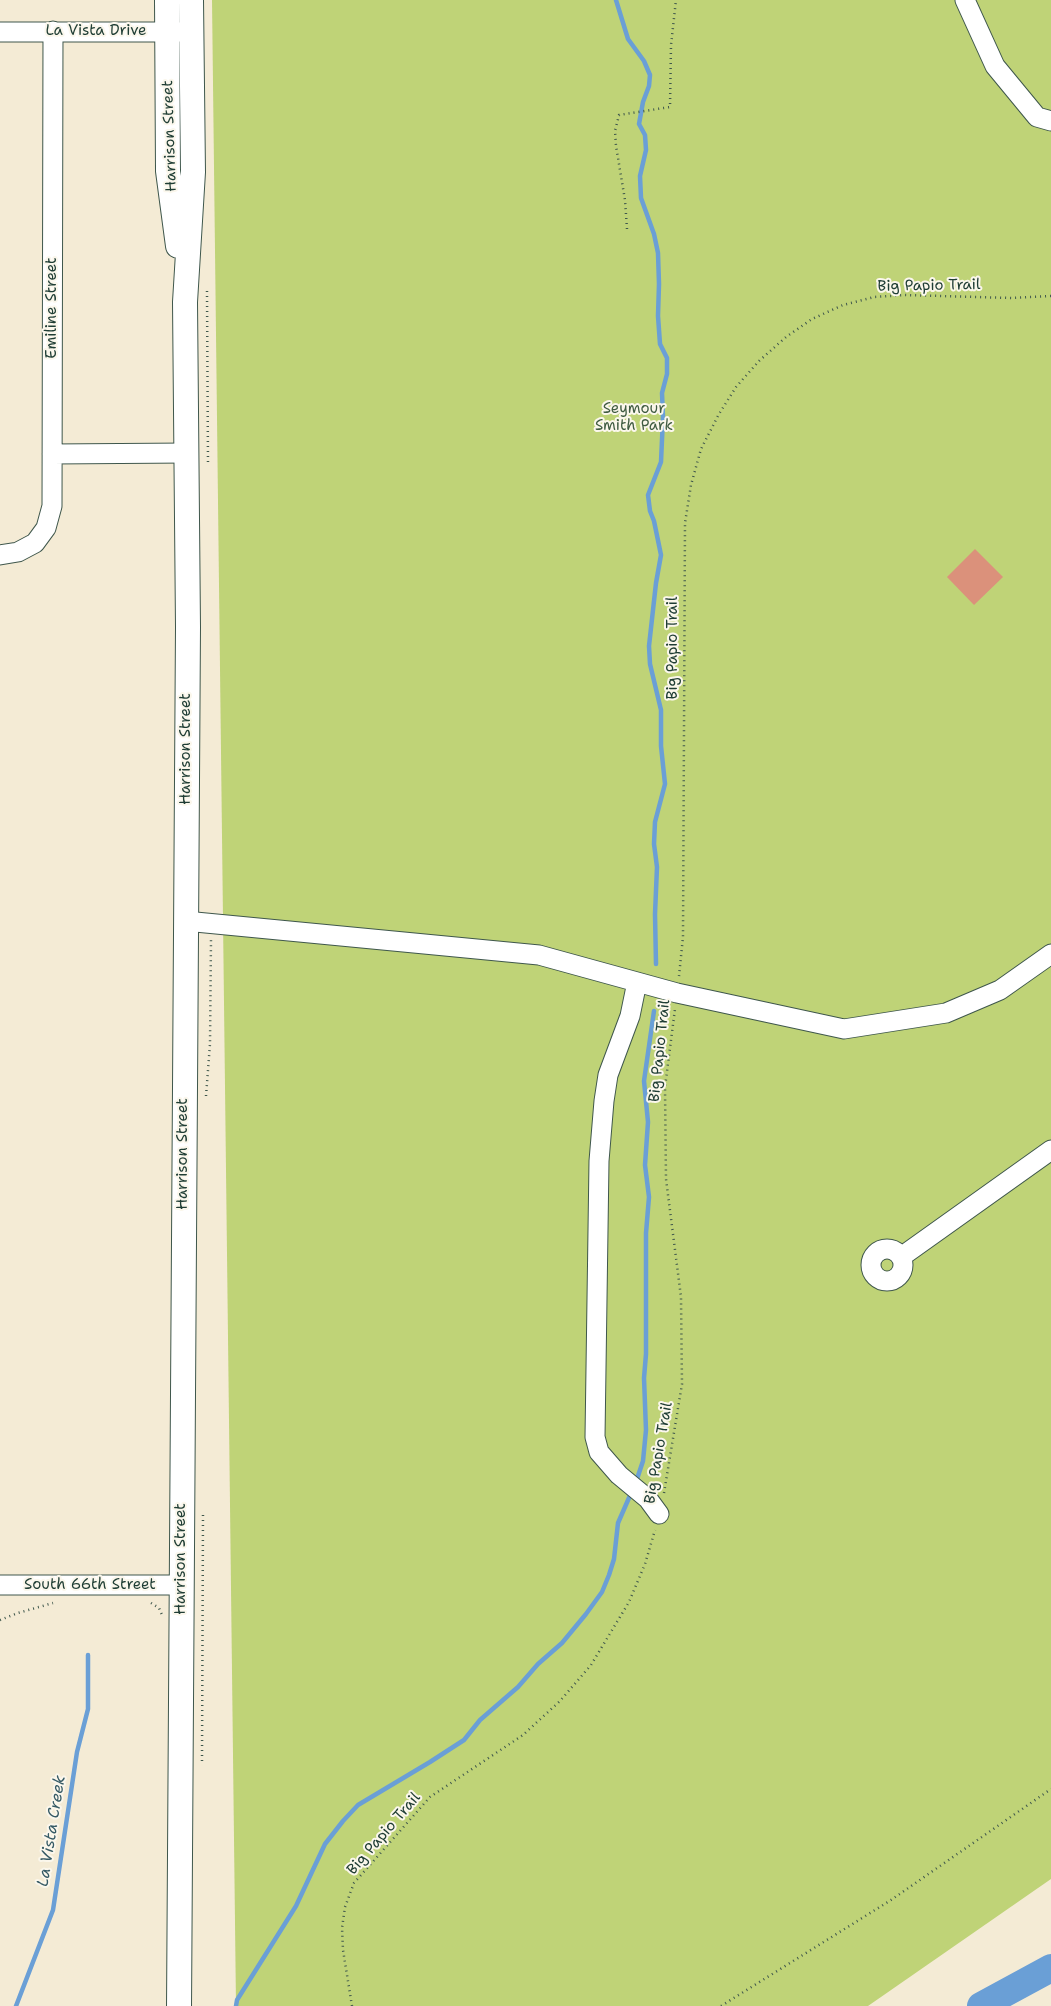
<!DOCTYPE html>
<style>
body{margin:0}
canvas{display:block;background:#f4ebd5}
</style>
<canvas width="1051" height="2006"></canvas>
<script>
const g = document.querySelector('canvas').getContext('2d');
g.lineJoin = 'round';
function fillPath(path, color) {
  g.fillStyle = color;
  g.fill(path, 'evenodd');
}
function poly(rows) {
  const path = new Path2D();
  for (const r of rows) {
    if (r.length === 3) {
      path.moveTo(r[0] + r[2], r[1]);
      path.arc(r[0], r[1], r[2], 0, 2 * Math.PI);
      continue;
    }
    path.moveTo(r[0], r[1]);
    for (let i = 2; i < r.length; i += 2) path.lineTo(r[i], r[i + 1]);
  }
  return path;
}
function stroke(path, color, width, dash) {
  g.strokeStyle = color;
  g.lineWidth = width;
  g.lineCap = dash ? 'butt' : 'round';
  g.setLineDash(dash || []);
  g.stroke(path);
}
function drawText(font, color, halo, rows, align = 'center') {
  g.font = font + ' "Shantell Sans",sans-serif';
  g.lineWidth = 4;
  g.setLineDash([]);
  g.textBaseline = 'middle';
  g.strokeStyle = halo;
  g.fillStyle = color;
  for (const [text, x, y, turn = 0] of rows) {
    g.save();
    g.translate(x, y);
    g.rotate((+turn || 0) * Math.PI / 180);
    g.textAlign = isNaN(turn) ? turn : align;
    if (halo) g.strokeText(text, 0, 0);
    g.fillText(text, 0, 0);
    g.restore();
  }
}
fillPath(poly([
 [212,0,1051,0,1051,1879,868,2006,236,2006]
]), '#bfd377');
stroke(poly([
 [616,0,628,39,644,61,650,75,649,86,643,102,639,124,645,135,646,150,640,176,641,198,654,234,658,253,659,284,658,316,660,344,667,358,667,374,662,393,663,417,661,462,648,495,650,511,654,521,661,555,656,583,649,646,650,664,661,710,661,746,665,784,655,822,654,844,657,867,655,914,656,964],
 [636,1482,643,1461,646,1430,644,1378,646,1354,646,1233,649,1197,645,1165,648,1122,644,1081,654,1011],
 [16,2006,53,1910,77,1752,88,1709,88,1655],
 [236,2006,237,2000,296,1906,325,1844,343,1821,358,1805,430,1762,464,1740,480,1720,518,1687,538,1664,562,1643,586,1614,602,1592,609,1575,614,1559,618,1523,632,1491]
]), '#6a9fd6', 4.5);
stroke(poly([
 [981,2006,1051,1968]
]), '#6a9fd6', 28);
fillPath(poly([
 [975,549,1003,577,974,605,947,577]
]), '#db917b');
const minor = poly([
 [965,0,995,66,1037,117,1051,121],
 [0,32,180,32],
 [52,454,188,453],
 [0,555,18,552,35,543,46,528,52,506,53,31],
 [185,921,539,955,677,993,844,1029,946,1013,1000,990,1051,954],
 [637,982,630,1016,608,1075,604,1101,599,1161,595,1437,599,1452,619,1475,648,1499,659,1514],
 [887,1265,16],
 [901,1257,1051,1150],
 [0,1585,181,1585]
]);
const major = poly([
 [167,0,168,171,178,246],
 [179,2006,188,627,185,302,193,172,191,0]
]);
stroke(minor, '#3f574c', 21);
stroke(major, '#3f574c', 26);
stroke(poly([
 [627,229,625,200,616,146,615,131,619,115,670,107,671,45,676,0],
 [207,291,208,465],
 [679,976,683,937,685,523,691,485,701,449,719,414,736,387,759,361,786,337,812,319,843,305,874,297,905,295,1012,298,1051,296],
 [206,1096,210,1044,211,940],
 [664,1493,682,1384,681,1297,666,1179,665,1087,675,1009],
 [151,1603,159,1608,162,1615],
 [0,1620,18,1613,53,1603],
 [202,1761,203,1514],
 [352,2006,343,1950,342,1928,345,1907,354,1883,430,1797,523,1735,560,1701,591,1665,629,1602,645,1564,655,1530],
 [721,2006,891,1900,1051,1789]
]), '#3f574c', 2.5, [1, 4]);
stroke(minor, '#fff', 19);
stroke(major, '#fff', 24);
drawText('15px', '#1f3d34', '#fbf7ec', [
 ["La Vista Drive",96,31],
 ["Harrison Street",170,136,-92],
 ["Big Papio Trail",929,286,-1],
 ["Emiline Street",52,308,-90],
 ["Big Papio Trail",673,648,-90],
 ["Harrison Street",186,749,-90],
 ["Big Papio Trail",660,1051,-84],
 ["Harrison Street",183,1154,-90],
 ["Big Papio Trail",659,1453,-80],
 ["Harrison Street",181,1559,-90],
 ["South 66th Street",90,1585],
 ["Big Papio Trail",384,1834,-49]
]);
drawText('15px', '#3f5b41', '#fbf7ec', [
 ["Seymour",634,409],
 ["Smith Park",634,426]
]);
drawText('italic 16px', '#365a65', '#fbf7ec', [
 ["La Vista Creek",52,1831,-81]
]);
</script>
